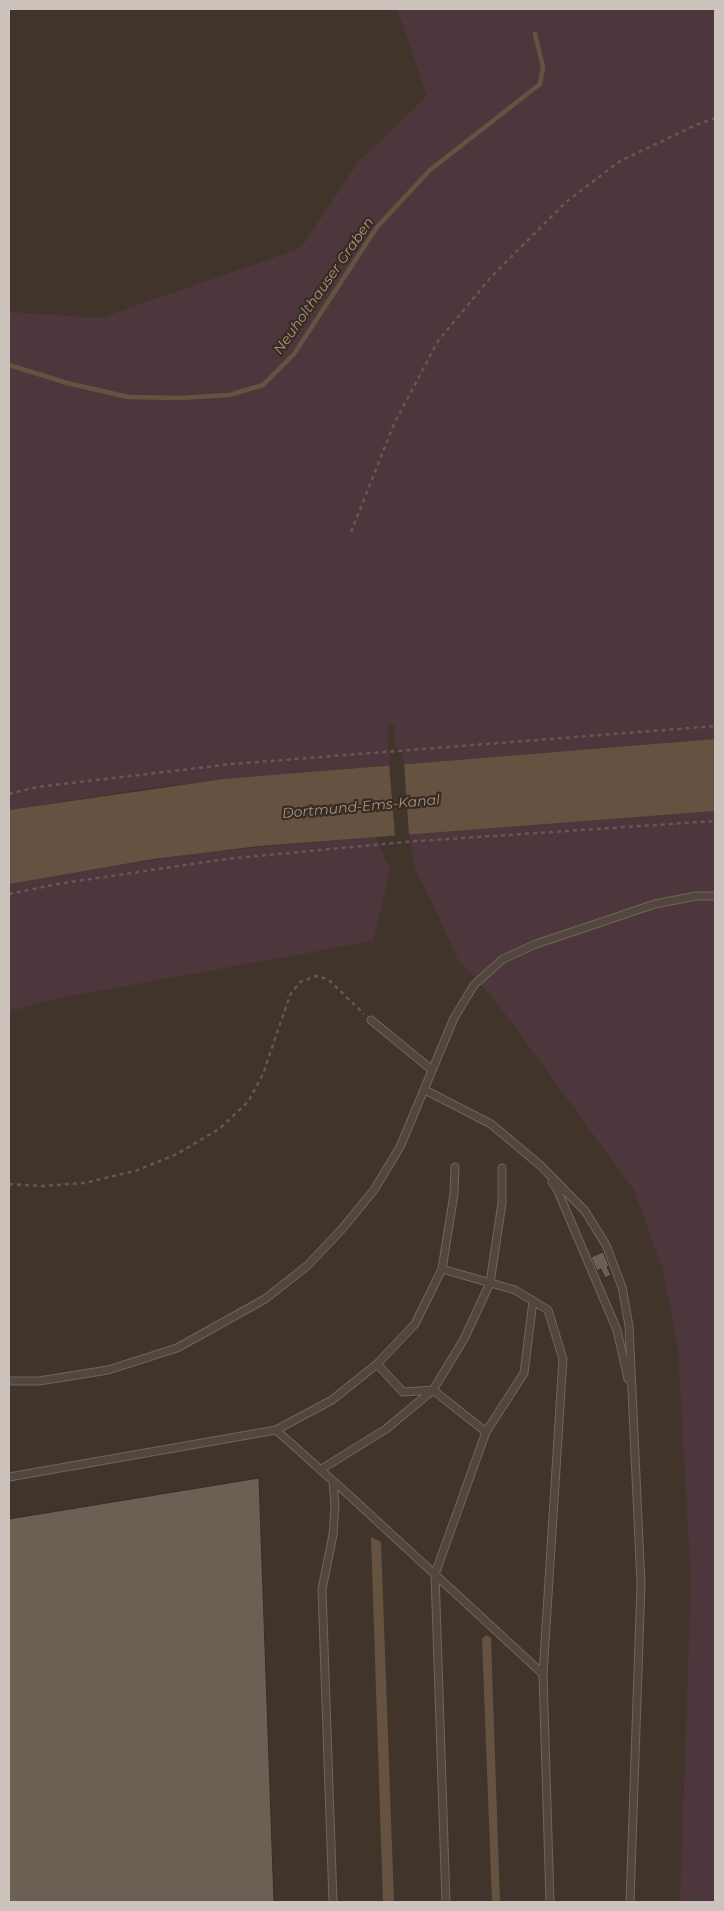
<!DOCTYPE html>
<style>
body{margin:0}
#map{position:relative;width:724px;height:1911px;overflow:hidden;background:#41352b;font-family:Montserrat,sans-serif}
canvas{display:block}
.frame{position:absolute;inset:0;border:10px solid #cbc3bc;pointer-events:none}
</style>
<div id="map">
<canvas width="724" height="1911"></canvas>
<div class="frame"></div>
</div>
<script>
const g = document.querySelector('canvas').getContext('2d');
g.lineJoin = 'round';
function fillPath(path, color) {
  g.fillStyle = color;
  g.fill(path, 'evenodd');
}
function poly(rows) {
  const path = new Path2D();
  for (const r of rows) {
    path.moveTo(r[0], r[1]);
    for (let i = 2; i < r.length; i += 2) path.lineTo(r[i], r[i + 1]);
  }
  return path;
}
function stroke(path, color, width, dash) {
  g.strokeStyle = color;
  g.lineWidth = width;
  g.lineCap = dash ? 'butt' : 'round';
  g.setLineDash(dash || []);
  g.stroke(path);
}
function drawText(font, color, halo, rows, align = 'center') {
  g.font = font + ' Montserrat,sans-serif';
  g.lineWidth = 4.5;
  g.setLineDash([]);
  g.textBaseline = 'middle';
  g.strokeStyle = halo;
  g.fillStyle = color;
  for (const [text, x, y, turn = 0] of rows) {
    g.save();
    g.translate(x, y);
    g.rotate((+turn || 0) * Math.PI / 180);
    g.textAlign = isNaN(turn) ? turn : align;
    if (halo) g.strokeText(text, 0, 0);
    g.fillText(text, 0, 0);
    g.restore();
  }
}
fillPath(poly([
 [397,9,715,9,715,739,404,764,402,747,395,747,394,725,387,725,390,765,156,787,9,810,9,312,101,318,301,248,359,161,427,96],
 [715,811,715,1902,680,1902,691,1583,678,1348,663,1270,634,1190,495,1000,458,960,436,911,415,868,409,833],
 [376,836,390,870,373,941,49,1000,9,1012,9,884,104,867,201,853]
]), '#4e373c');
fillPath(poly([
 [715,739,715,811,259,846,153,859,9,884,9,810,224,779],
 [371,1537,381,1542,394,1902,383,1902],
 [486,1635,491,1638,500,1902,492,1902,482,1639]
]), '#665241');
fillPath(poly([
 [404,761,409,836,395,837,389,762]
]), '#41352b');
stroke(poly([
 [9,365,67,383,128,397,178,398,229,395,263,385,294,354,377,227,430,170,540,84,543,67,535,34]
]), '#665241', 4.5);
const building = poly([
 [603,1252,609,1266,607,1267,611,1275,605,1278,601,1269,597,1271,591,1257,603,1252],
 [259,1478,274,1902,9,1902,9,1519,259,1478]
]);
fillPath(building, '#6c6054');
stroke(building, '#392e25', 1);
const lane = poly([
 [371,1020,432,1070],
 [425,1090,491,1124,541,1166,585,1211,606,1245,622,1287,629,1326,641,1584,630,1902],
 [552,1182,557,1189,617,1330,628,1379],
 [442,1269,515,1290,548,1310,563,1359,543,1674],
 [377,1364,403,1392,433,1390,486,1432],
 [9,1381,39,1381,108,1370,177,1348,265,1299,307,1266,342,1229,374,1190,400,1147,454,1018,474,985,503,959,536,944,655,904,696,896,715,896],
 [276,1430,351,1497,543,1674,550,1902],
 [320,1470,386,1429,433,1390,464,1339,490,1283,502,1203,502,1168],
 [9,1477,276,1430,332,1400,377,1364,415,1324,442,1269,454,1194,455,1167],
 [333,1481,335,1505,333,1535,322,1589,333,1902],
 [446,1902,435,1574,486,1432,524,1373,533,1301]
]);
stroke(lane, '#6e655d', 9);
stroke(poly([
 [351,532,394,424,438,341,491,277,566,202,620,161,696,125,715,118],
 [9,794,37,787,232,764,715,726],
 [9,894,57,884,226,859,404,842,715,821],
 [9,1184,42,1186,84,1183,135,1171,177,1154,219,1129,248,1102,263,1074,290,995,300,982,316,976,328,979,364,1014]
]), '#685555', 2.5, [4, 4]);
stroke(lane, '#51473f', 7);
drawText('italic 14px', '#aa9480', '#372c23', [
 ["Neuholthauser Graben",324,286,-55],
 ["Dortmund-Ems-Kanal",361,807,-5]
]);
</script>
